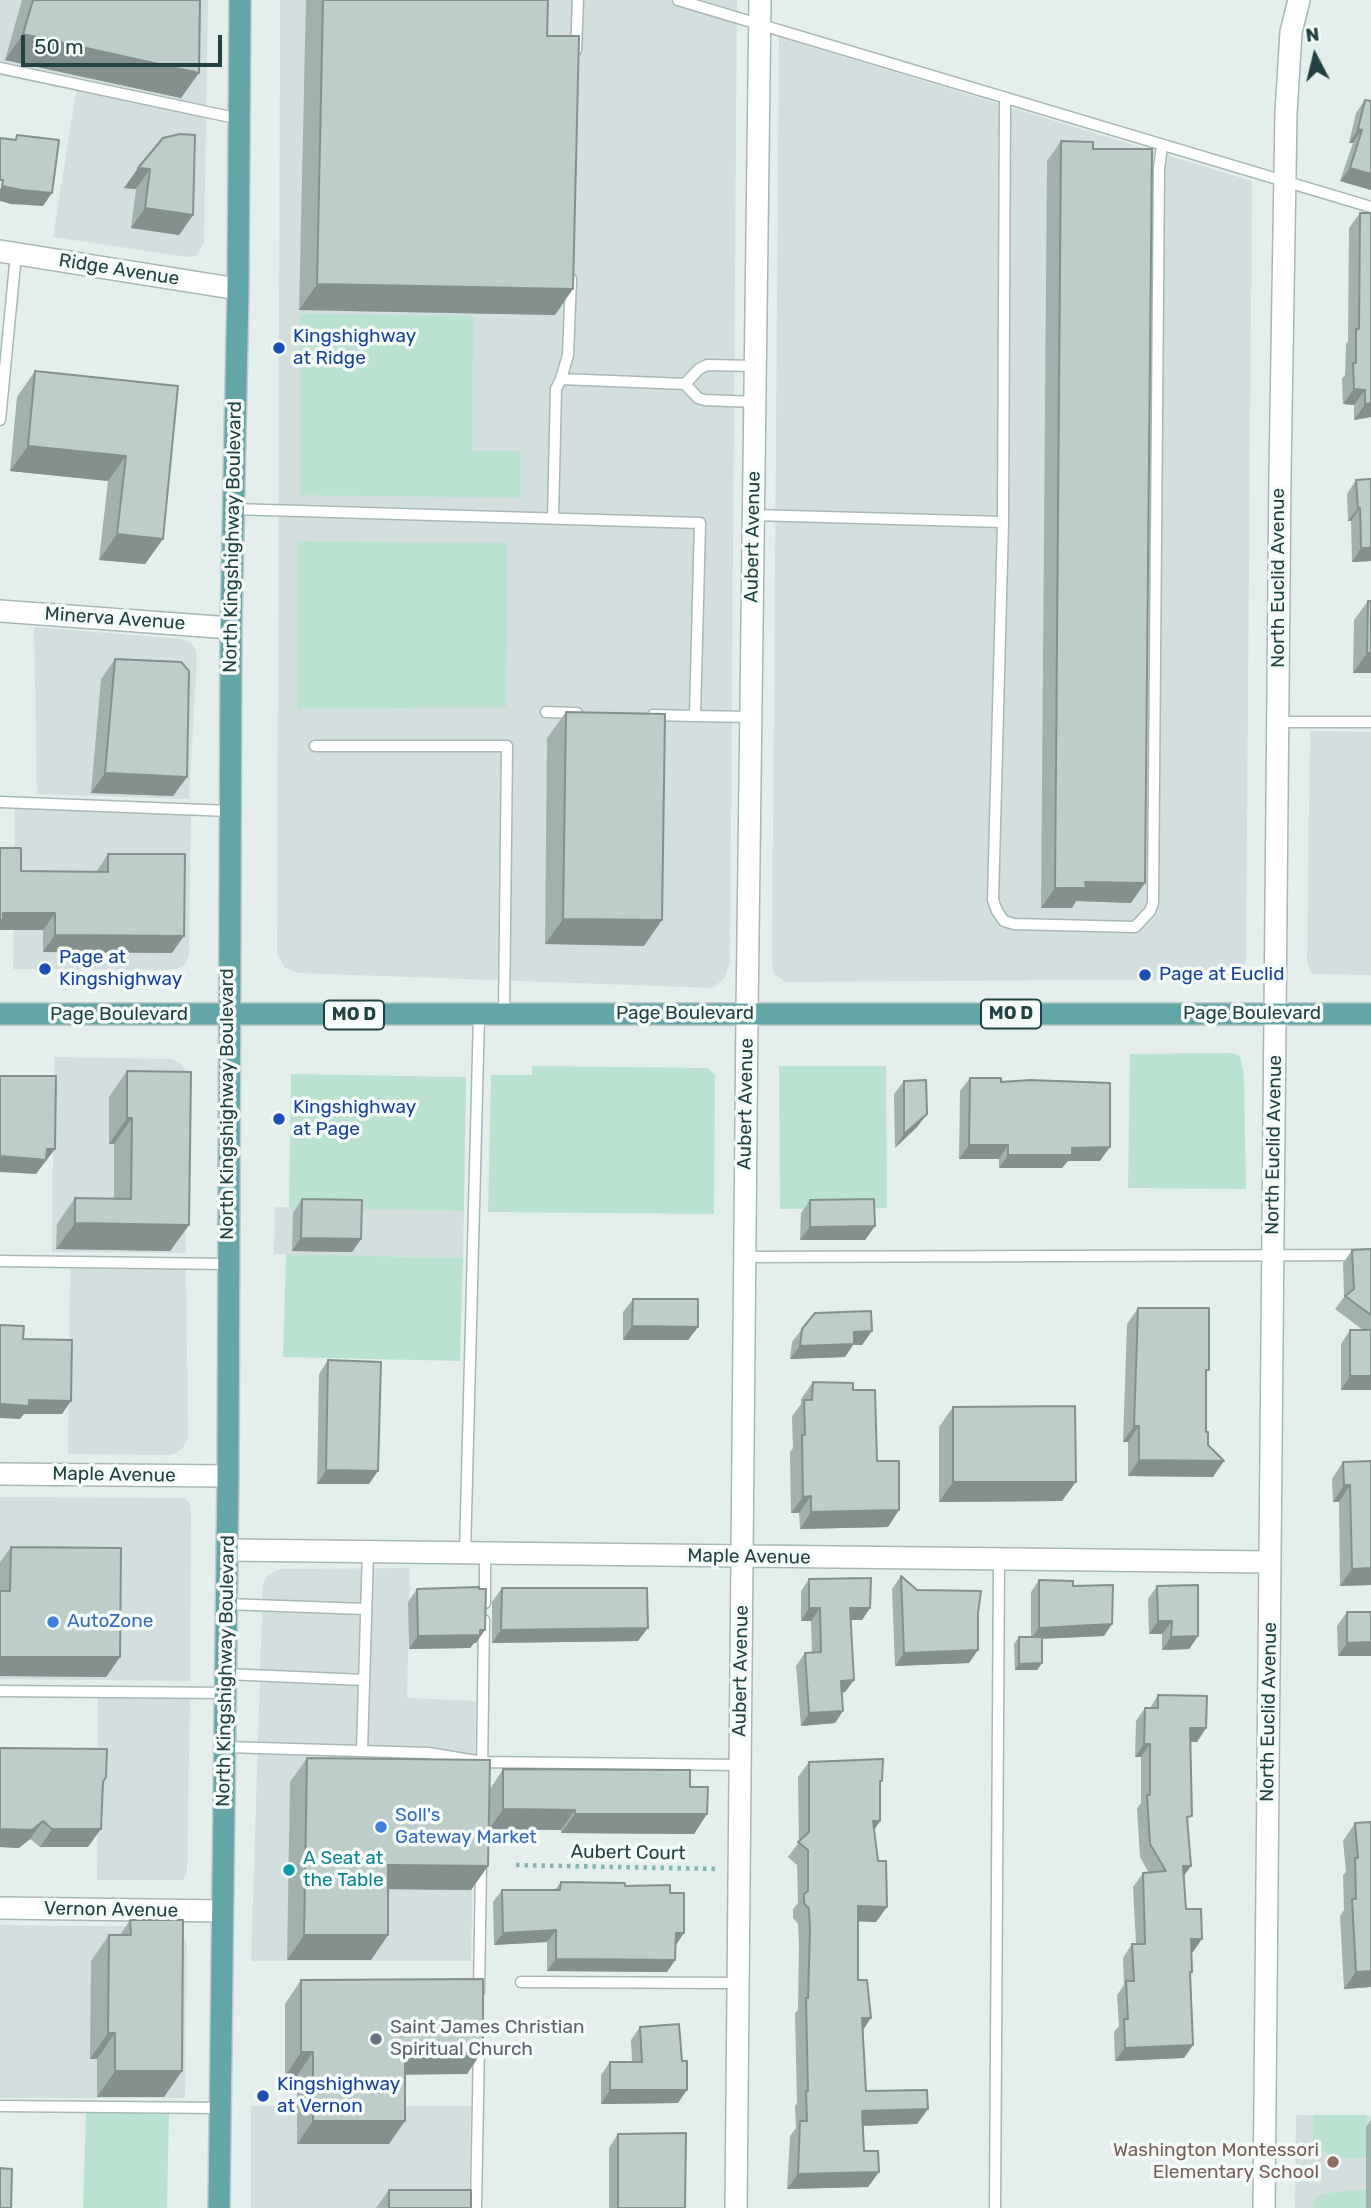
<!DOCTYPE html>
<style>
body{margin:0}
#map{position:relative;width:1371px;height:2208px;overflow:hidden;background:#e4efed;font-family:Rubik,sans-serif}
canvas{display:block}
.north{position:absolute;left:1280px;top:21px;width:70px;height:70px;-webkit-text-stroke:5px #f5fbf9;paint-order:stroke;rotate:353deg;font-size:19px;font-weight:700;line-height:28px;text-align:center;color:#214242}
.north::after{content:'';display:block;margin:auto;width:24px;height:32px;background:#214242;clip-path:polygon(50% 0,100% 100%,50% 72%,0 100%)}
.scale{position:absolute;left:21px;top:35px;width:201px;height:32px;box-sizing:border-box;border:4px solid #214242;border-top:0;padding-left:9px;font-size:21px;line-height:24px;white-space:nowrap;color:#214242;-webkit-text-stroke:5px #f5fbf9;paint-order:stroke}
</style>
<div id="map">
<canvas width="1371" height="2208"></canvas>
<div class="north">N</div>
<div class="scale">50 m</div>
</div>
<script>
const g = document.querySelector('canvas').getContext('2d');
g.lineJoin = 'round';
function fillPath(path, color) {
  g.fillStyle = color;
  g.fill(path, 'evenodd');
}
function poly(rows) {
  const path = new Path2D();
  for (const r of rows) {
    path.moveTo(r[0], r[1]);
    for (let i = 2; i < r.length; i += 2) path.lineTo(r[i], r[i + 1]);
  }
  return path;
}
function stroke(path, color, width, dash) {
  g.strokeStyle = color;
  g.lineWidth = width;
  g.lineCap = dash ? 'butt' : 'round';
  g.setLineDash(dash || []);
  g.stroke(path);
}
function drawText(font, color, halo, rows, align = 'center') {
  g.font = font + ' Rubik,sans-serif';
  g.lineWidth = 7;
  g.setLineDash([]);
  g.textBaseline = 'middle';
  g.strokeStyle = halo;
  g.fillStyle = color;
  for (const [text, x, y, turn = 0] of rows) {
    g.save();
    g.translate(x, y);
    g.rotate((+turn || 0) * Math.PI / 180);
    g.textAlign = isNaN(turn) ? turn : align;
    if (halo) g.strokeText(text, 0, 0);
    g.fillText(text, 0, 0);
    g.restore();
  }
}
fillPath(poly([
 [0,0,208,0,204,243,196,256,187,257,53,237,78,80,0,62],
 [280,0,737,0,730,962,724,979,712,988,299,973,285,968,277,954],
 [779,37,1252,181,1246,958,1241,973,1234,979,785,982,774,974,772,960],
 [34,627,182,639,190,642,195,648,197,659,189,799,37,794],
 [1310,731,1371,732,1371,975,1312,974,1307,963],
 [15,808,191,815,189,955,185,964,177,969,165,970,13,969],
 [54,1057,172,1059,182,1064,186,1071,186,1253,52,1252],
 [275,1207,464,1211,463,1258,274,1254],
 [70,1268,186,1269,188,1437,183,1448,176,1453,167,1455,68,1454],
 [0,1497,184,1498,189,1502,191,1513,190,1681,0,1679],
 [410,1568,407,1698,476,1701,471,1961,251,1961,263,1583,269,1574,281,1569],
 [98,1697,190,1698,187,1873,183,1880,97,1880],
 [0,1925,176,1927,182,1932,187,1944,185,2098,0,2098],
 [251,2106,471,2106,469,2208,251,2208],
 [1296,2115,1371,2116,1371,2208,1295,2208]
]), '#d2dfde');
fillPath(poly([
 [300,314,473,316,472,451,520,451,520,498,300,495],
 [298,541,507,543,506,707,297,709],
 [1232,1053,1240,1056,1244,1076,1246,1189,1128,1188,1130,1054],
 [532,1066,708,1068,715,1075,714,1214,488,1212,491,1075,532,1075],
 [779,1066,886,1066,887,1208,780,1209],
 [291,1074,466,1077,464,1211,289,1208],
 [286,1254,463,1258,460,1361,283,1357],
 [86,2112,169,2113,167,2208,83,2208],
 [1313,2115,1367,2115,1366,2158,1345,2158,1315,2150,1313,2146],
 [1348,2190,1366,2190,1366,2208,1313,2208,1315,2199,1320,2195]
]), '#bbe2d1');
const service = poly([
 [678,0,1371,207],
 [576,50,578,0],
 [0,68,240,119],
 [561,379,685,384,698,398,705,400,755,402],
 [685,384,699,369,707,365,755,366],
 [0,420,16,254],
 [233,509,700,523,695,716,751,717],
 [753,515,1003,522,1005,98],
 [553,518,556,389,561,379,568,355,571,279],
 [1003,522,993,900,997,911,1004,921,1014,924,1135,927,1150,911,1153,903,1159,169,1162,145],
 [546,712,577,713],
 [653,715,695,716],
 [1278,722,1371,722],
 [315,746,507,746,504,1015],
 [0,802,230,811],
 [744,1257,1371,1255],
 [0,1261,227,1264],
 [465,1554,479,1015],
 [485,1603,485,1554],
 [226,1604,365,1609],
 [226,1674,364,1680],
 [0,1691,226,1693],
 [225,1747,428,1753,483,1762,740,1765],
 [362,1750,368,1552],
 [482,1771,484,1620],
 [521,1982,738,1983],
 [479,1992,481,1865],
 [0,2106,220,2108],
 [476,2208,479,2043],
 [995,2208,999,1560]
]);
const minor = poly([
 [0,251,238,289],
 [0,611,231,628],
 [0,1474,228,1476],
 [227,1550,1270,1562],
 [0,1908,222,1911],
 [736,2208,747,1014,760,0],
 [1264,2208,1280,473,1286,113,1291,32,1299,0]
]);
const primary = poly([
 [0,1014,1371,1014],
 [219,2208,228,1476,231,628,238,289,240,0]
]);
stroke(service, '#a6b8b6', 13);
stroke(minor, '#a6b8b6', 24);
stroke(primary, '#c1caca', 24);
stroke(poly([
 [516,1865,719,1869]
]), '#81b5b4', 4.5, [3.5, 5]);
stroke(service, '#fff', 10);
stroke(minor, '#fff', 21);
stroke(primary, '#64a6a8', 21);
fillPath(poly([
 [22,0,200,0,181,98,5,60],
 [306,0,548,0,547,36,555,315,299,310],
 [1365,100,1371,190,1340,181,1353,143,1349,143,1356,113],
 [163,138,193,215,179,235,131,228,136,189,124,188],
 [1061,141,1131,903,1076,901,1072,908,1041,908,1047,161],
 [1360,213,1371,213,1371,417,1354,420,1354,405,1343,404,1342,379,1345,375,1346,344,1348,341,1349,228],
 [35,371,178,386,163,539,145,564,99,560,108,481,10,471,17,397],
 [1371,479,1371,561,1352,562,1351,521,1348,521,1347,494,1356,480],
 [1368,601,1371,601,1371,673,1353,673,1354,620],
 [115,659,187,777,173,796,91,793,101,679],
 [566,712,644,946,545,944,547,738],
 [108,854,172,953,43,952,43,930,21,871,96,872],
 [127,1071,189,1225,170,1251,56,1249,57,1224,75,1198,114,1199,114,1144,109,1144,109,1097],
 [970,1078,1001,1082,1100,1161,1068,1161,1062,1168,999,1168,999,1159,959,1159,960,1091],
 [904,1081,927,1114,917,1127,895,1148,894,1094],
 [302,1199,361,1239,352,1252,292,1251,293,1213],
 [810,1200,875,1226,865,1240,800,1240,801,1213],
 [1371,1249,1371,1390,1341,1390,1341,1344,1350,1330,1363,1330,1335,1309,1344,1297,1343,1263,1352,1250],
 [633,1299,698,1327,688,1340,623,1340,623,1312],
 [1138,1308,1206,1374,1206,1432,1213,1477,1128,1476,1128,1442,1123,1442,1127,1324],
 [802,1329,872,1331,862,1345,853,1345,845,1357,790,1359,792,1342],
 [328,1360,369,1484,317,1484,319,1374],
 [813,1382,853,1390,877,1461,899,1510,888,1527,800,1529,799,1513,791,1513,790,1452,793,1448,792,1416,801,1404,801,1399],
 [953,1407,1062,1501,939,1502,939,1427],
 [1371,1461,1371,1585,1340,1586,1339,1502,1333,1502,1332,1479,1343,1462],
 [11,1547,120,1657,106,1677,0,1676,0,1562],
 [901,1576,969,1663,895,1666,892,1589],
 [809,1579,870,1608,862,1620,851,1620,854,1680,845,1692,842,1693,843,1711,835,1723,801,1726,796,1666,805,1653,812,1653,811,1621,801,1621,801,1591],
 [1039,1580,1073,1586,1104,1636,1042,1639,1042,1663,1037,1670,1015,1670,1014,1644,1019,1637,1031,1637,1031,1592],
 [1157,1586,1198,1636,1189,1649,1162,1650,1162,1634,1149,1634,1148,1599],
 [502,1588,638,1641,492,1643,492,1602],
 [417,1589,476,1643,474,1643,470,1648,409,1649,408,1602],
 [1347,1612,1371,1612,1371,1656,1338,1656,1337,1626],
 [1158,1695,1206,1728,1197,1742,1191,1742,1187,1824,1191,1866,1184,1876,1186,1909,1193,1952,1192,1952,1192,1972,1190,1976,1193,2045,1184,2058,1115,2061,1114,2032,1119,2026,1117,1995,1124,1985,1123,1958,1132,1944,1136,1944,1133,1887,1143,1873,1149,1873,1140,1857,1137,1808,1141,1803,1141,1757,1135,1757,1136,1721,1145,1708,1150,1708],
 [0,1748,103,1782,88,1847,40,1847,30,1839,19,1848,0,1847],
 [307,1758,488,1866,471,1890,388,1889,388,1935,371,1960,287,1960,290,1782],
 [809,1762,882,1781,880,1784,880,1821,874,1830,876,1922,858,1921,858,1980,863,2030,866,2091,928,2109,917,2124,862,2126,864,2151,879,2172,868,2187,787,2189,790,2136,796,2128,795,2106,797,2103,795,2013,798,2010,799,1945,798,1924,793,1918,793,1909,798,1903,797,1865,788,1857,799,1842,798,1777],
 [503,1769,690,1787,707,1814,694,1834,561,1833,561,1830,489,1829,490,1789],
 [1355,1823,1371,1987,1344,1989,1340,1916,1344,1910,1343,1875,1346,1872,1343,1841],
 [561,1882,625,1886,676,1945,675,1960,667,1972,547,1971,547,1942,494,1945,493,1902,502,1890,555,1890],
 [130,1920,182,2071,164,2097,97,2097,97,2059,90,2059,91,1961,109,1935,120,1935],
 [301,1980,483,2050,467,2074,405,2074,389,2144,297,2144,297,2076,285,2076,285,2004],
 [640,2027,678,2103,601,2104,601,2075,610,2062,632,2062,631,2040],
 [1371,2120,1371,2208,1366,2208,1366,2127],
 [618,2134,685,2208,609,2208,609,2148],
 [389,2190,471,2208,376,2208]
]), '#a2b0ae');
fillPath(poly([
 [23,34,199,73,181,98,5,60],
 [1358,129,1362,130,1353,143,1349,143],
 [138,168,150,169,136,189,124,188],
 [1350,168,1371,174,1371,190,1340,181],
 [2,186,52,193,43,206,11,204,0,201,0,189],
 [145,208,193,215,179,235,131,228],
 [317,284,573,289,555,315,299,310],
 [1354,389,1365,390,1354,405,1343,404],
 [1371,403,1371,417,1354,420,1365,404],
 [28,446,126,456,108,481,10,471],
 [1358,508,1360,508,1351,521,1348,521],
 [117,534,163,539,145,564,99,560],
 [1361,548,1371,548,1371,561,1352,562],
 [1367,653,1371,653,1371,673,1353,673],
 [105,773,187,777,173,796,91,793],
 [1085,882,1145,883,1131,903,1076,901,1072,908,1041,908,1055,888],
 [3,913,55,913,43,930,0,930,0,918],
 [563,919,662,920,644,946,545,944],
 [55,935,184,936,172,953,43,952],
 [927,1114,917,1127,895,1148,904,1134],
 [127,1118,132,1118,114,1144,109,1144],
 [969,1145,1008,1145,999,1159,959,1159],
 [1110,1147,1100,1161,1068,1161,1062,1168,999,1168,1008,1155,1072,1148],
 [47,1149,55,1149,36,1174,0,1172,0,1156],
 [75,1223,189,1225,170,1251,56,1249],
 [875,1226,865,1240,800,1240,810,1227],
 [301,1238,361,1239,352,1252,292,1251],
 [632,1326,698,1327,688,1340,623,1340],
 [872,1331,862,1345,853,1345,845,1357,790,1359,800,1346,854,1332],
 [1350,1376,1371,1376,1371,1390,1341,1390],
 [29,1400,71,1401,62,1414,24,1414,20,1419,0,1418,0,1404],
 [1134,1426,1139,1426,1128,1442,1123,1442],
 [1139,1460,1224,1461,1213,1477,1128,1476],
 [326,1470,378,1471,369,1484,317,1484],
 [953,1482,1076,1482,1062,1501,939,1502],
 [1344,1485,1350,1485,1339,1502,1333,1502],
 [811,1496,799,1513,791,1513,803,1497],
 [899,1510,888,1527,800,1529,811,1512],
 [1371,1568,1371,1585,1340,1586,1352,1569],
 [809,1608,820,1608,811,1621,801,1621],
 [850,1608,870,1608,862,1620,841,1620],
 [1158,1621,1172,1621,1162,1634,1149,1634],
 [1112,1624,1104,1636,1031,1639,1039,1628],
 [648,1628,638,1641,492,1643,501,1630],
 [485,1630,476,1643,474,1643,470,1648,409,1649,418,1636],
 [1198,1636,1189,1649,1162,1650,1171,1637],
 [1371,1642,1371,1656,1338,1656,1347,1643],
 [978,1650,969,1663,895,1666,904,1653],
 [0,1657,120,1657,106,1677,0,1676],
 [1042,1663,1037,1670,1015,1670,1019,1664],
 [854,1680,845,1692,833,1693,841,1681],
 [843,1711,835,1723,801,1726,809,1713],
 [1190,1728,1206,1728,1197,1742,1181,1742],
 [1144,1744,1150,1744,1141,1757,1135,1757],
 [503,1809,575,1810,561,1830,489,1829],
 [575,1814,707,1814,694,1834,561,1833],
 [43,1821,30,1839,19,1848,0,1847,0,1829],
 [873,1821,880,1821,870,1836],
 [52,1829,101,1829,88,1847,40,1847],
 [388,1865,488,1866,471,1890,371,1889],
 [1183,1866,1191,1866,1181,1879],
 [858,1906,887,1907,876,1922,847,1921],
 [556,1930,547,1942,494,1945,503,1933],
 [676,1933,684,1933,676,1945],
 [304,1935,388,1935,371,1960,287,1960],
 [1191,1939,1202,1939,1193,1952,1182,1952],
 [556,1959,675,1960,667,1972,547,1971],
 [1371,1971,1371,1987,1344,1989,1356,1972],
 [862,2018,871,2018,861,2033],
 [108,2033,115,2033,97,2059,90,2059],
 [1193,2045,1184,2058,1115,2061,1125,2048],
 [483,2050,467,2074,389,2075,405,2051],
 [301,2052,313,2052,297,2076,285,2076],
 [115,2071,182,2071,164,2097,97,2097],
 [610,2090,687,2090,678,2103,601,2104],
 [928,2109,917,2124,851,2126,862,2111],
 [313,2121,405,2121,389,2144,297,2144],
 [879,2172,868,2187,787,2189,798,2174]
]), '#84908d');
const building = poly([
 [33,0,200,0,199,73,23,34,33,0],
 [323,0,548,0,547,36,579,36,573,289,317,284,323,0],
 [1365,100,1371,101,1371,174,1350,168,1362,130,1358,129,1365,100],
 [180,134,195,135,193,215,145,208,150,169,138,168,163,138,180,134],
 [17,135,59,140,52,193,21,190,2,186,3,180,0,180,0,138,16,140,17,135],
 [1061,141,1093,142,1093,149,1152,149,1145,883,1085,882,1086,888,1055,888,1061,141],
 [1360,213,1371,213,1371,403,1365,404,1365,390,1354,389,1353,363,1356,363,1356,329,1359,329,1360,213],
 [35,371,178,386,163,539,117,534,126,456,28,446,35,371],
 [1371,479,1371,548,1361,548,1360,508,1358,508,1356,480,1371,479],
 [1368,601,1371,601,1371,653,1367,653,1368,601],
 [115,659,181,662,189,671,187,777,105,773,115,659],
 [566,712,665,714,662,920,563,919,566,712],
 [0,848,21,848,21,871,108,872,108,854,185,854,184,936,55,935,55,913,3,913,3,920,0,920,0,848],
 [127,1071,191,1072,189,1225,75,1223,75,1198,131,1199,132,1118,127,1118,127,1071],
 [0,1076,56,1076,55,1149,47,1149,46,1160,0,1156,0,1076],
 [970,1078,1001,1078,1001,1082,1030,1080,1110,1083,1110,1147,1072,1148,1072,1155,1008,1155,1008,1145,969,1145,970,1078],
 [926,1080,927,1114,904,1134,904,1081,926,1080],
 [302,1199,362,1200,361,1239,301,1238,302,1199],
 [874,1199,875,1226,810,1227,810,1200,874,1199],
 [1371,1249,1371,1315,1345,1296,1354,1289,1352,1250,1371,1249],
 [633,1299,698,1299,698,1327,632,1326,633,1299],
 [1138,1308,1209,1308,1209,1370,1206,1370,1206,1432,1208,1432,1208,1445,1224,1461,1139,1460,1139,1426,1134,1426,1138,1308],
 [871,1311,872,1331,854,1332,854,1344,800,1346,802,1329,815,1313,871,1311],
 [0,1325,24,1326,23,1339,72,1340,71,1401,29,1400,29,1406,0,1404,0,1325],
 [1350,1330,1371,1330,1371,1376,1350,1376,1350,1330],
 [328,1360,381,1362,378,1471,326,1470,328,1360],
 [813,1382,853,1383,853,1390,875,1390,877,1461,899,1461,899,1510,811,1512,811,1496,803,1497,802,1435,805,1435,804,1400,812,1400,813,1382],
 [1075,1406,1076,1482,953,1482,953,1407,1075,1406],
 [1371,1461,1371,1568,1352,1569,1350,1485,1344,1485,1343,1462,1371,1461],
 [11,1547,121,1548,120,1657,0,1657,0,1591,10,1591,11,1547],
 [901,1576,917,1590,981,1591,978,1613,978,1650,904,1653,901,1576],
 [871,1578,870,1608,850,1608,854,1680,841,1681,843,1711,809,1713,805,1653,821,1652,820,1608,809,1608,809,1579,871,1578],
 [1039,1580,1073,1581,1073,1586,1113,1585,1112,1624,1039,1628,1039,1580],
 [1198,1585,1198,1636,1171,1637,1172,1621,1158,1621,1157,1586,1198,1585],
 [479,1587,479,1589,486,1589,485,1630,480,1630,480,1635,418,1636,417,1589,479,1587],
 [502,1588,647,1588,648,1628,501,1630,502,1588],
 [1347,1612,1371,1612,1371,1642,1347,1643,1347,1612],
 [1019,1637,1042,1637,1042,1663,1019,1664,1019,1637],
 [1158,1695,1207,1696,1206,1728,1190,1728,1192,1816,1187,1817,1191,1866,1183,1866,1186,1909,1201,1909,1202,1939,1191,1939,1192,1972,1190,1972,1193,2045,1125,2048,1124,2019,1128,2019,1126,1981,1134,1981,1132,1944,1145,1944,1143,1873,1166,1871,1150,1844,1147,1795,1150,1795,1150,1744,1144,1744,1145,1708,1158,1708,1158,1695],
 [0,1748,107,1749,106,1777,103,1782,101,1829,52,1829,43,1821,32,1830,0,1829,0,1748],
 [307,1758,490,1760,488,1866,388,1865,388,1935,304,1935,307,1758],
 [883,1759,882,1781,880,1781,880,1821,873,1821,878,1861,886,1861,887,1907,858,1906,858,1980,867,1980,871,2018,862,2018,866,2091,927,2090,928,2109,862,2111,864,2151,878,2151,879,2172,798,2174,800,2121,807,2121,806,2091,808,2091,806,1998,808,1998,810,1930,809,1909,804,1903,804,1894,808,1891,808,1850,798,1842,809,1832,809,1762,883,1759],
 [503,1769,690,1770,690,1787,708,1787,707,1814,575,1814,575,1810,503,1809,503,1769],
 [1371,1822,1371,1971,1356,1972,1352,1899,1356,1899,1355,1858,1358,1858,1355,1823,1371,1822],
 [561,1882,625,1883,625,1886,670,1885,670,1893,684,1893,684,1933,676,1933,675,1960,556,1959,556,1930,503,1933,502,1890,560,1890,561,1882],
 [130,1920,183,1920,182,2071,115,2071,115,2033,108,2033,109,1935,131,1935,130,1920],
 [483,1979,483,2050,405,2051,405,2121,313,2121,313,2052,301,2052,301,1980,483,1979],
 [679,2024,682,2061,687,2061,687,2090,610,2090,610,2062,642,2062,640,2027,679,2024],
 [686,2133,685,2208,618,2208,618,2134,686,2133],
 [0,2168,12,2169,11,2208,0,2208,0,2168],
 [389,2190,471,2190,471,2208,389,2208,389,2190]
]);
fillPath(building, '#bccdca');
stroke(building, '#84908d', 2);
for (const [x, y, r, color] of [
 [279,348,7,"#1a4fb4"],
 [45,969,7,"#1a4fb4"],
 [1145,975,7,"#1a4fb4"],
 [279,1119,7,"#1a4fb4"],
 [53,1622,7,"#3f7fe0"],
 [381,1827,7,"#3f7fe0"],
 [289,1870,7,"#0f9aa8"],
 [376,2039,7,"#6b7280"],
 [263,2096,7,"#1a4fb4"],
 [1333,2162,7,"#8d6e63"]
]) {
  const dot = new Path2D();
  dot.arc(x, y, r, 0, 2 * Math.PI);
  g.fillStyle = color;
  g.fill(dot);
  stroke(dot, '#f5fbf9', 2.5);
}
for (const [x, y, w] of [
 [1011,1014,60],
 [354,1015,60]
]) {
  const box = new Path2D();
  box.roundRect(x - w / 2, y - 14.5, w, 29, 5);
  g.fillStyle = '#f5fbf9';
  g.fill(box);
  stroke(box, '#214242', 2);
}
drawText('bold 18px', '#214242', null, [
 ["MO D",1011,1014],
 ["MO D",354,1015]
]);
drawText('19px', '#214242', '#f5fbf9', [
 ["Ridge Avenue",119,270,9],
 ["North Kingshighway Boulevard",233,537,-89],
 ["Aubert Avenue",753,537,-89],
 ["North Euclid Avenue",1279,578,-90],
 ["Minerva Avenue",115,619,4],
 ["Page Boulevard",685,1014],
 ["Page Boulevard",1252,1014],
 ["Page Boulevard",119,1015],
 ["North Kingshighway Boulevard",228,1104,-90],
 ["Aubert Avenue",746,1104,-89],
 ["North Euclid Avenue",1274,1145,-89],
 ["Maple Avenue",114,1475,1],
 ["Maple Avenue",749,1557,1],
 ["North Kingshighway Boulevard",226,1671,-89],
 ["Aubert Avenue",741,1671,-89],
 ["North Euclid Avenue",1269,1712,-89],
 ["Aubert Court",628,1853,1],
 ["Vernon Avenue",111,1910,1]
]);
drawText('19px', '#164399', '#f5fbf9', [
 ["Kingshighway",293,337],
 ["at Ridge",293,359],
 ["Page at",59,958],
 ["Kingshighway",59,980],
 ["Page at Euclid",1159,975],
 ["Kingshighway",293,1108],
 ["at Page",293,1130],
 ["Kingshighway",277,2085],
 ["at Vernon",277,2107]
], 'left');
drawText('19px', '#366cbe', '#f5fbf9', [
 ["AutoZone",67,1622],
 ["Soll's",395,1816],
 ["Gateway Market",395,1838]
], 'left');
drawText('19px', '#0d838f', '#f5fbf9', [
 ["A Seat at",303,1859],
 ["the Table",303,1881]
], 'left');
drawText('19px', '#5b616d', '#f5fbf9', [
 ["Saint James Christian",390,2028],
 ["Spiritual Church",390,2050]
], 'left');
drawText('19px', '#785e54', '#f5fbf9', [
 ["Washington Montessori",1319,2151],
 ["Elementary School",1319,2173]
], 'right');
</script>
